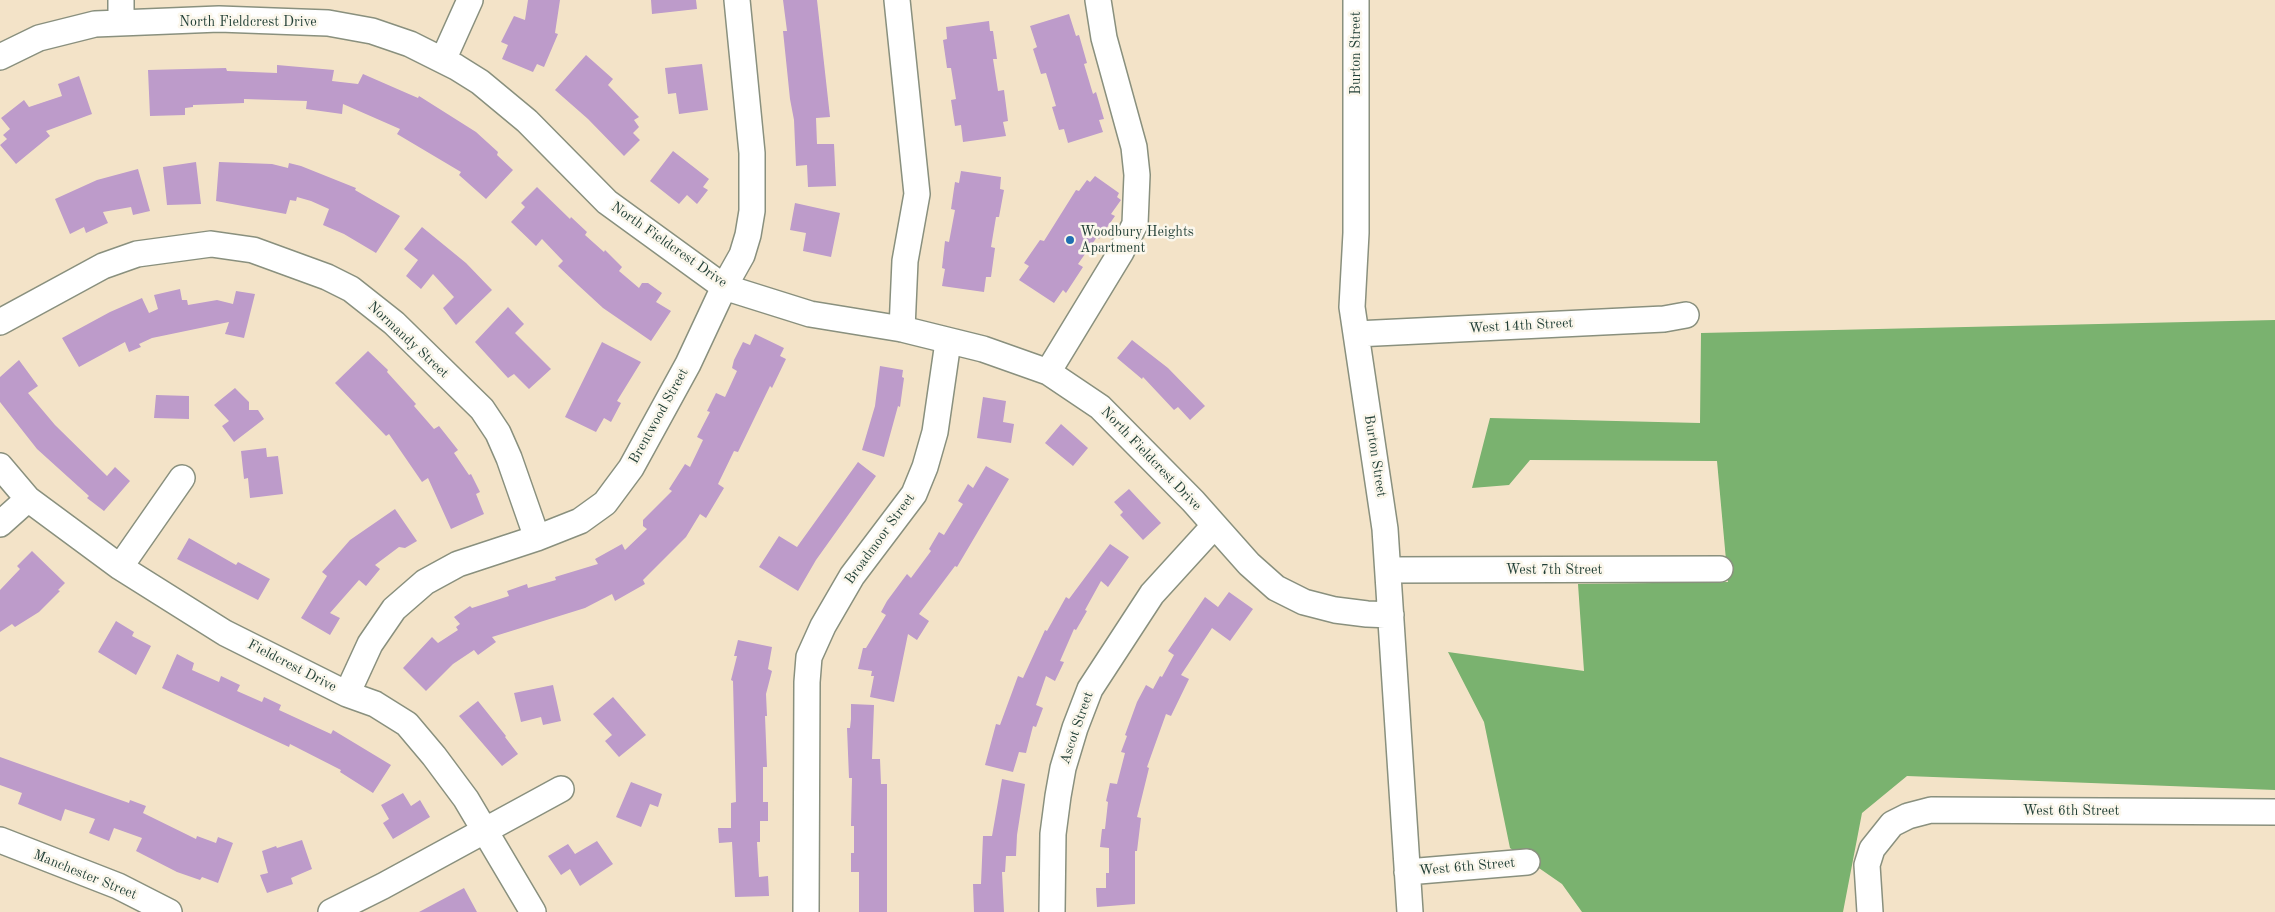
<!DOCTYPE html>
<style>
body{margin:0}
canvas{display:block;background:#f3e3c8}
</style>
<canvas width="2275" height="912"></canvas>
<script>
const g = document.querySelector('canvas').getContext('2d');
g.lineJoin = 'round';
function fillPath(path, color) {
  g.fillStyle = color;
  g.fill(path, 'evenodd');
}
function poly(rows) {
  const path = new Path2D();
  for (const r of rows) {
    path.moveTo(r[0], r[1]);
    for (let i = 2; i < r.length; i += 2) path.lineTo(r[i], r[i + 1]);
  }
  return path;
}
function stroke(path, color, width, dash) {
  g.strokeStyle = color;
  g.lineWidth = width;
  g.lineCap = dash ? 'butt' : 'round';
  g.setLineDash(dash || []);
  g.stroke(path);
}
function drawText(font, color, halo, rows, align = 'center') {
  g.font = font + ' "Old Standard TT",serif';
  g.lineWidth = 5;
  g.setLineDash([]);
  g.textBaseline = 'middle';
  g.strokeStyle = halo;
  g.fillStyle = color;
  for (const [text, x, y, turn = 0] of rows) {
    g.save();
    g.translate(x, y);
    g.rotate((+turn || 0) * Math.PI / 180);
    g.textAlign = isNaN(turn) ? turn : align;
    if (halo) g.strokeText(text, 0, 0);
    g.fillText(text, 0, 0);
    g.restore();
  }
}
fillPath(poly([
 [2275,320,2275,790,1907,776,1862,813,1843,912,1582,912,1562,884,1510,848,1484,722,1448,652,1584,671,1578,584,1728,582,1717,461,1530,460,1509,485,1472,488,1490,418,1700,423,1701,333]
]), '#7ab26f');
fillPath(poly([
 [528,0,560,0,555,33,558,34,544,67,537,64,533,72,502,59,508,45,501,42,514,16,525,20],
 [651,0,696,0,697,9,652,14],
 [783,0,817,0,830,117,816,118,817,144,834,144,836,186,808,187,807,165,796,166,794,120,790,99,783,31,787,31],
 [1069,14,1076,36,1079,35,1087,63,1084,64,1093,94,1096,92,1104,119,1099,120,1103,132,1068,143,1064,129,1059,130,1052,107,1056,106,1046,73,1041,74,1033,49,1037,47,1030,26],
 [989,21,990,31,993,31,997,59,993,59,998,91,1004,90,1008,121,1003,122,1006,136,963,142,961,125,955,126,951,100,956,99,951,68,947,68,943,40,947,39,946,27],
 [586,55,613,79,608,85,639,117,634,120,639,127,633,133,640,140,624,156,588,119,555,90],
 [702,64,708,110,679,114,676,93,668,94,665,68],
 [277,65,334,70,332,81,358,84,363,74,418,98,419,96,476,132,498,152,497,155,513,170,486,199,459,175,461,172,397,134,400,129,343,104,342,114,306,109,307,101,244,99,244,103,193,105,193,107,185,108,185,115,150,116,148,70,226,68,227,71,277,73],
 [79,76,92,114,46,131,50,136,16,164,0,145,7,139,3,135,10,129,1,118,24,100,29,107,62,96,58,84],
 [673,151,709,179,703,187,708,190,697,204,687,195,679,204,650,181],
 [196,162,201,204,167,205,163,167],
 [219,162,272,164,288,168,289,163,301,166,356,188,355,190,400,216,376,253,344,234,323,225,329,209,311,201,297,197,296,201,290,200,286,214,216,201],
 [138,169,150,211,133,215,131,207,103,212,108,223,86,233,84,227,70,234,55,199,97,180],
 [961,171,1001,177,1000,189,1004,190,999,217,996,217,991,247,995,248,991,277,986,277,984,292,942,286,945,269,942,268,945,241,949,242,955,210,951,209,955,182,959,183],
 [1095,176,1119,193,1117,197,1121,200,1111,214,1115,216,1099,239,1097,237,1078,264,1083,267,1066,293,1063,290,1054,303,1019,280,1029,266,1024,263,1040,240,1044,241,1076,190,1079,191,1087,180,1090,182],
 [537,187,570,219,571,217,587,232,585,235,604,252,605,250,622,267,619,271,639,288,642,283,648,283,662,293,656,302,671,311,651,341,603,308,578,285,558,266,563,261,542,239,536,246,511,222,525,207,521,203],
 [795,203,840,213,831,257,803,251,806,233,790,230],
 [422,227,466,263,492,290,456,325,443,308,454,297,433,274,421,289,406,276,418,260,404,249],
 [180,289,182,300,187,300,188,305,217,300,233,304,236,291,255,294,244,338,225,334,229,322,152,338,139,344,141,347,129,352,125,342,79,367,62,338,110,312,142,298,149,313,158,309,154,295],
 [508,307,524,324,515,333,551,369,529,389,514,374,508,378,475,342],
 [755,334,784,348,780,356,786,359,772,388,770,386,738,452,734,451,718,484,724,488,706,518,700,514,686,537,643,580,645,584,615,601,612,594,585,608,492,637,496,642,478,655,474,650,453,664,426,691,403,668,432,637,438,643,458,630,456,627,460,624,454,617,470,606,472,608,509,596,507,591,527,584,528,588,556,580,555,577,598,564,595,559,622,544,625,550,647,529,643,526,643,520,672,491,669,489,685,464,690,467,703,440,697,437,710,412,707,411,716,393,725,397,737,371,732,368,734,360,743,342,750,345],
 [1132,340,1168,368,1205,406,1190,420,1178,407,1174,410,1143,377,1142,379,1117,358],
 [602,342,641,362,617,401,621,403,611,422,604,418,596,432,565,417],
 [368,351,388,370,387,372,416,404,414,406,434,429,439,426,458,450,454,453,469,475,471,474,480,492,476,494,484,514,451,529,428,478,422,482,389,434,386,436,335,383],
 [19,360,38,386,28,393,55,425,107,476,115,467,130,481,104,511,87,498,89,496,37,449,0,402,0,377],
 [880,366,903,370,902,377,904,378,900,407,898,406,884,457,862,450,875,406],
 [235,388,249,402,249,410,258,410,264,419,234,442,222,426,229,421,214,405],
 [156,395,189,396,189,419,154,418],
 [983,397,1006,401,1003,422,1014,424,1011,443,977,438],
 [1061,424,1088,448,1073,466,1045,443],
 [266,448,267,457,278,456,283,494,250,498,248,478,244,479,241,451],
 [858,462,876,476,816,560,798,591,759,567,779,536,797,547],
 [986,466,1009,479,957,567,955,566,919,614,929,621,917,640,908,634,894,702,870,697,874,676,871,676,872,671,858,669,863,648,866,648,886,615,881,612,887,601,907,574,911,578,931,551,929,549,939,532,944,535,963,504,958,501,968,484,973,488],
 [1129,489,1161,523,1143,540,1120,515,1123,512,1114,502],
 [395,509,417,541,405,548,399,547,375,565,380,569,366,586,359,580,330,613,340,618,330,635,301,618,327,576,322,572,350,540],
 [189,538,236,565,238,562,270,579,258,600,177,559],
 [1110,544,1129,557,1108,587,1101,581,1085,610,1087,611,1076,630,1074,629,1060,661,1064,662,1055,681,1046,676,1036,705,1043,708,1036,727,1033,726,1026,753,1019,752,1013,772,985,765,996,724,1000,725,1018,676,1023,678,1045,630,1047,631,1066,597,1069,599],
 [32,551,65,583,58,590,60,591,39,612,15,627,12,624,0,632,0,590,20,569,17,566],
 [1229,592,1253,609,1230,641,1212,628,1181,675,1189,679,1171,716,1166,714,1147,767,1149,768,1137,817,1141,818,1137,851,1135,851,1135,904,1097,907,1096,888,1106,888,1106,873,1109,873,1109,848,1100,847,1102,829,1105,829,1108,802,1106,801,1110,783,1117,784,1125,753,1121,752,1127,736,1125,735,1137,702,1146,685,1153,689,1160,676,1162,677,1174,655,1168,651,1205,597,1218,607],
 [116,621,134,632,132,636,151,646,136,675,98,652],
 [738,640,772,647,768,669,772,671,766,694,767,716,765,716,767,767,763,767,763,802,768,802,768,821,760,821,760,842,757,842,759,877,768,876,769,896,735,897,732,842,719,843,718,828,731,828,731,803,736,802,733,681,731,680,737,656,734,656],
 [177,654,194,663,192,670,219,682,221,676,240,685,237,691,262,702,264,697,281,705,279,710,331,734,333,730,391,765,373,793,340,772,341,770,290,744,289,747,162,688],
 [553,685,561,721,543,725,541,717,521,722,514,693],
 [613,697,646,735,619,757,605,741,612,735,593,714],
 [478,701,506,736,505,737,518,754,502,766,459,716],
 [851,704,874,705,872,759,880,759,881,784,887,784,887,912,859,912,859,872,851,872,851,853,854,853,854,826,851,826,852,778,849,778,847,728,850,728,851,719],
 [0,757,129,803,130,800,146,806,143,813,196,839,197,836,216,843,218,837,233,843,218,883,202,877,200,880,177,872,136,851,142,838,114,828,109,841,89,833,95,819,65,809,61,821,18,804,22,793,0,785],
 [1002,779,1025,784,1017,835,1016,856,1006,856,1005,872,1002,872,1004,912,974,912,973,884,981,884,983,836,992,836],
 [631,782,662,794,658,807,650,804,641,827,616,817],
 [403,793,411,806,420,800,430,817,393,839,383,823,389,819,381,805],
 [302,840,312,869,291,878,293,884,267,893,260,875,268,873,262,851,276,846,277,848],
 [597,841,613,864,580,886,570,869,561,875,548,856,568,844,575,854],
 [464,888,477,912,419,912]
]), '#bd9bca');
const minor = poly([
 [121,0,121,23],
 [897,0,917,194,905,261,902,329],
 [1356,0,1356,233,1352,307,1385,529,1410,912],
 [0,57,39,38,95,24,219,19,328,23,372,31,410,44,456,67,480,82,527,121,607,202,724,287,810,314,902,329,983,349,1048,372,1100,407,1193,501,1249,564,1276,588,1304,602,1335,610,1367,614,1391,615],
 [443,60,470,0],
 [0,322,103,266,137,254,211,244,253,250,327,277,351,289,394,323,482,409,498,433,509,458,537,538],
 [1356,334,1664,319,1686,315],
 [1048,372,1121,252,1135,224,1137,175,1134,147,1104,38,1098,0],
 [0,466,28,499,120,567,225,633,347,694,375,704,407,724,434,756,466,799,533,912],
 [0,524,28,499],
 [120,567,182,478],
 [1388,570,1720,569],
 [347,694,370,644,394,609,425,582,458,564,537,538,580,521,605,503,631,468,688,364,724,287,742,255,748,235,752,211,752,153,737,0],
 [0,840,118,886,169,912],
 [1407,872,1527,862],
 [331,912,383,886,561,789],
 [806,912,807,682,809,657,823,626,852,576,914,494,925,467,935,432,948,342],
 [1052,912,1053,834,1058,796,1063,768,1075,728,1090,689,1152,594,1214,526],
 [1870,912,1867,865,1872,849,1892,824,1908,816,1931,810,2275,812]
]);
stroke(minor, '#89907e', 28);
stroke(minor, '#fff', 25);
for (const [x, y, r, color] of [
 [1070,240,5,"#1f6fb2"]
]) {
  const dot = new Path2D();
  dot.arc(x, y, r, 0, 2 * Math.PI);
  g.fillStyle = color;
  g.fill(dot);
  stroke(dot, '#fbf7ec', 2);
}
drawText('14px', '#1f3d34', '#fbf7ec', [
 ["North Fieldcrest Drive",248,22],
 ["Burton Street",1356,53,-90],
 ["North Fieldcrest Drive",669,245,35],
 ["West 14th Street",1521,326,-3],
 ["Normandy Street",408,340,43],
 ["Brentwood Street",659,416,-61],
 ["Burton Street",1375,456,81],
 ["North Fieldcrest Drive",1151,459,46],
 ["Broadmoor Street",880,539,-54],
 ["West 7th Street",1554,570],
 ["Fieldcrest Drive",292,666,27],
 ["Ascot Street",1077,728,-71],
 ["West 6th Street",2071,811],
 ["West 6th Street",1467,867,-5],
 ["Manchester Street",85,875,22]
]);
drawText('14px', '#1f3d34', '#fbf7ec', [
 ["Woodbury Heights",1080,232],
 ["Apartment",1080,248]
], 'left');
</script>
